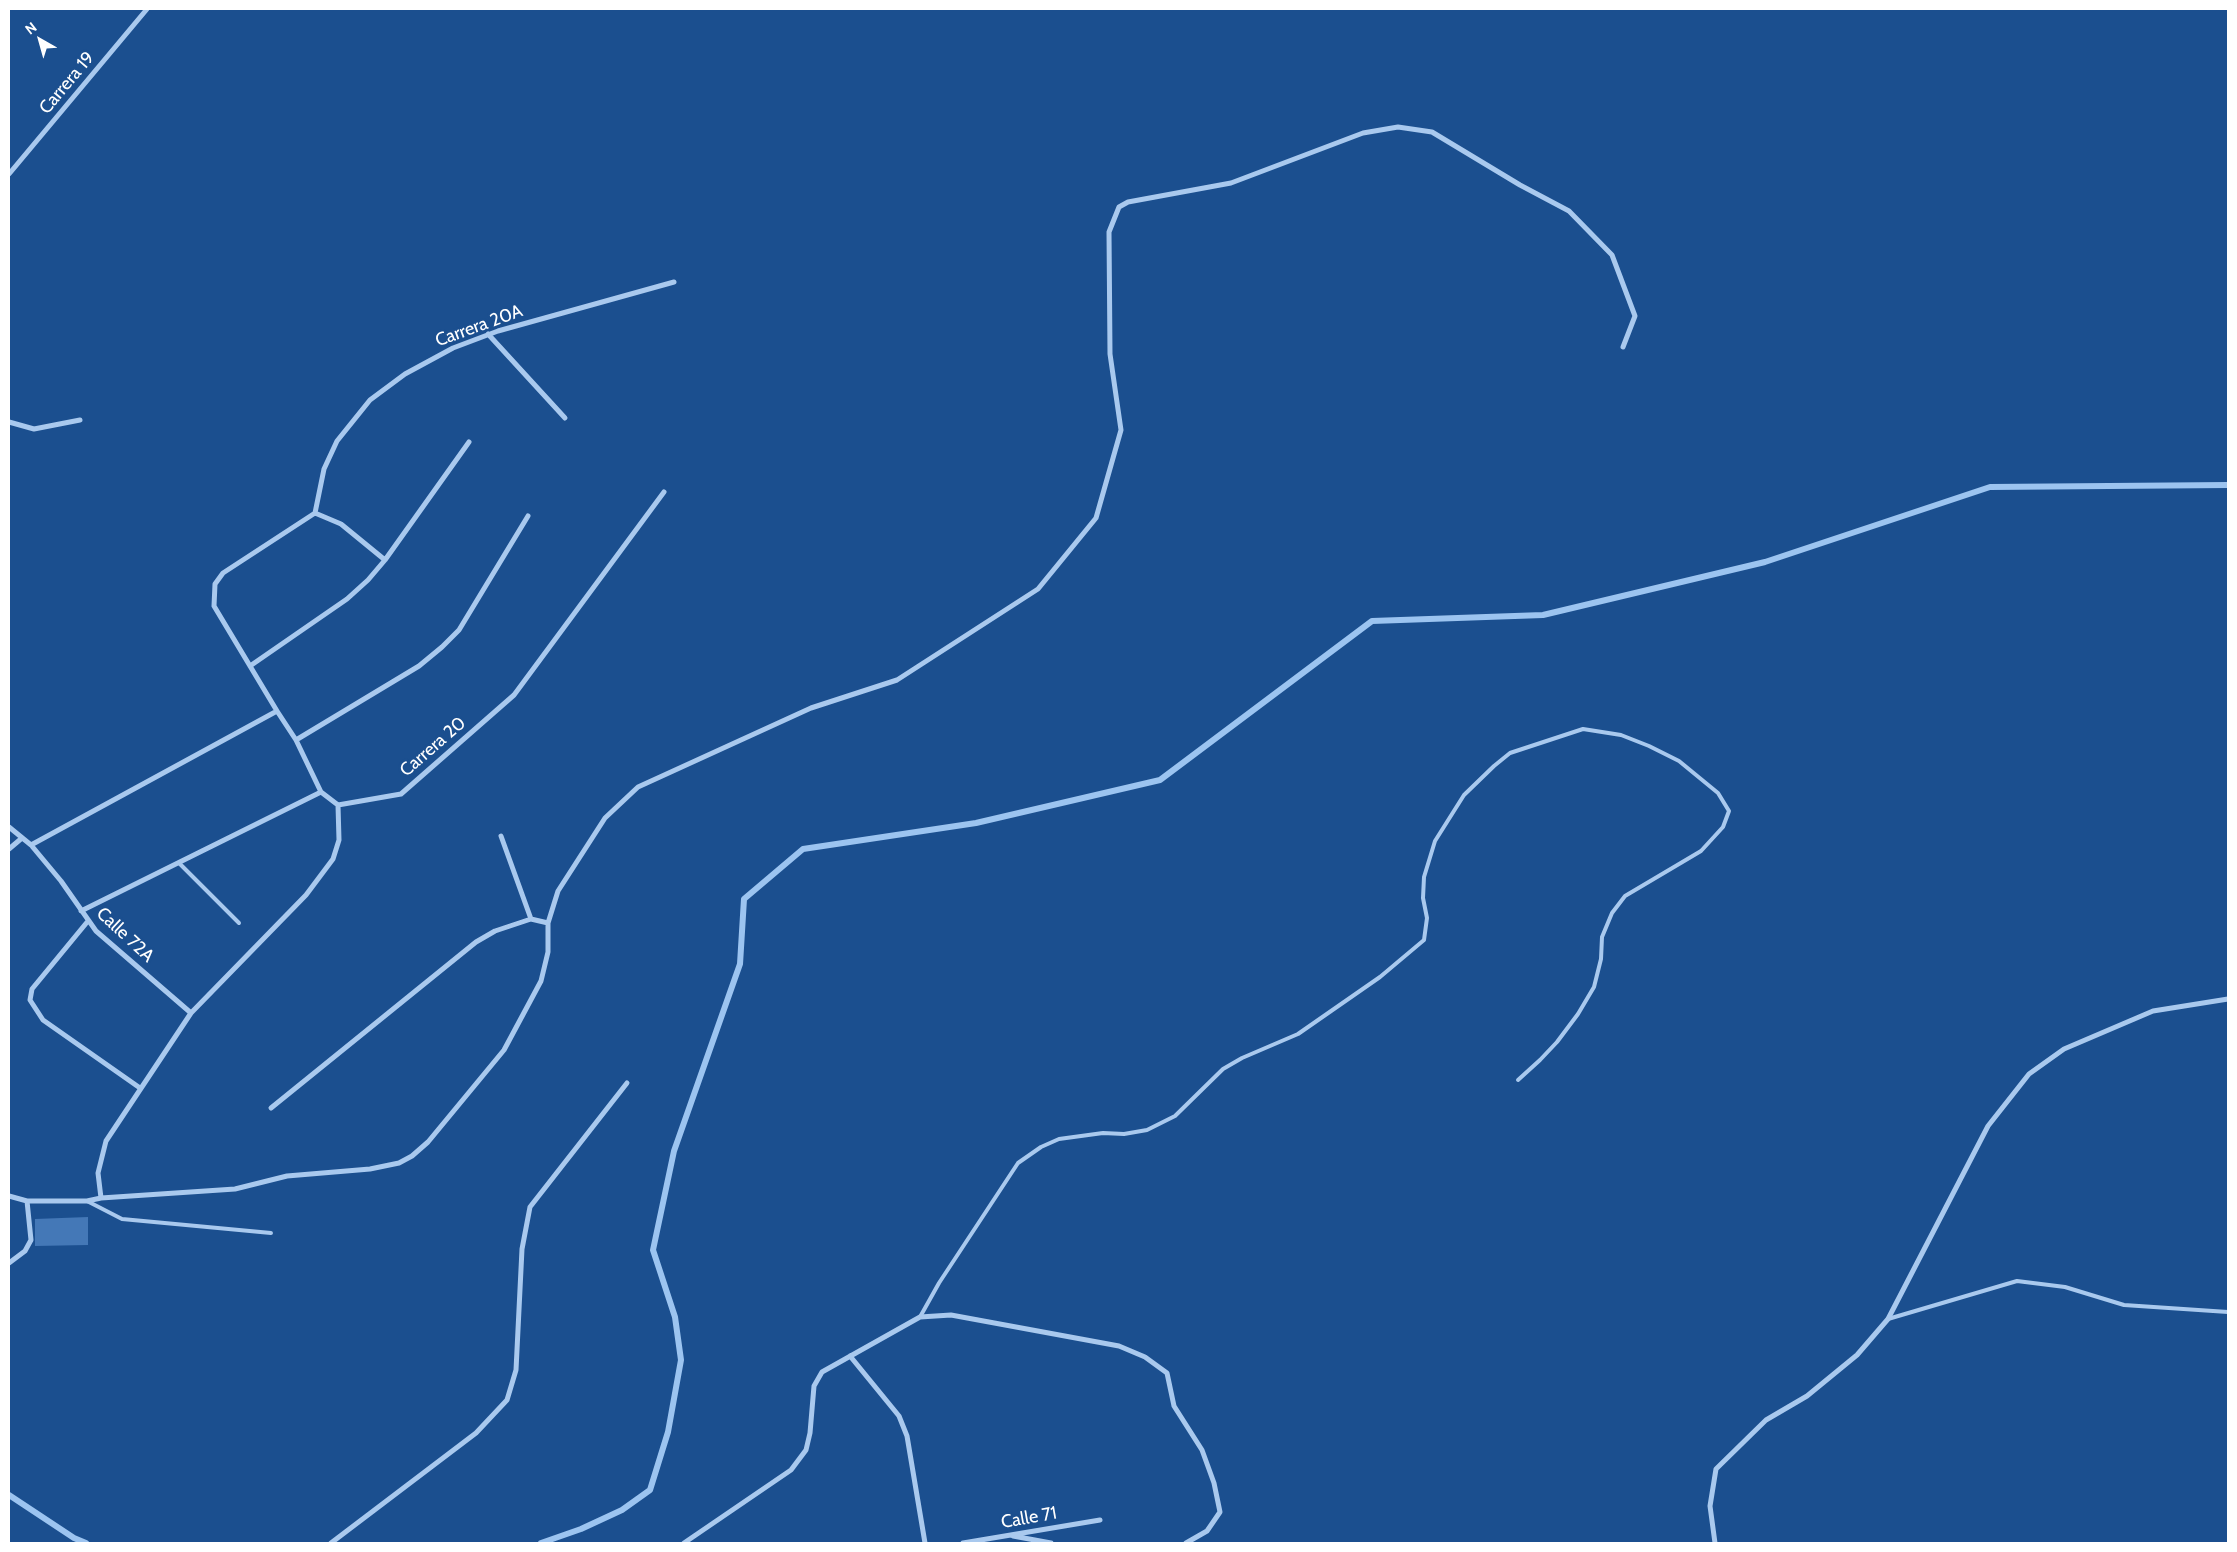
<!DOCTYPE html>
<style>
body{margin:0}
#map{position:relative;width:2237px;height:1552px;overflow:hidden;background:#1b4f8f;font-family:Cabin,sans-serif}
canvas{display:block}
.frame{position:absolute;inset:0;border:10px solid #fff;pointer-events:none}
.north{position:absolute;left:15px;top:15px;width:50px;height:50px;-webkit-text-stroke:4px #1b4f8f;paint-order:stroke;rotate:322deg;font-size:14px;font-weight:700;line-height:20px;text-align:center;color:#fff}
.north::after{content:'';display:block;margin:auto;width:18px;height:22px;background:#fff;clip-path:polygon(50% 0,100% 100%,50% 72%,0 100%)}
</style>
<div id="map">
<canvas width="2237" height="1552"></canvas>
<div class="frame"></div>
<div class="north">N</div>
</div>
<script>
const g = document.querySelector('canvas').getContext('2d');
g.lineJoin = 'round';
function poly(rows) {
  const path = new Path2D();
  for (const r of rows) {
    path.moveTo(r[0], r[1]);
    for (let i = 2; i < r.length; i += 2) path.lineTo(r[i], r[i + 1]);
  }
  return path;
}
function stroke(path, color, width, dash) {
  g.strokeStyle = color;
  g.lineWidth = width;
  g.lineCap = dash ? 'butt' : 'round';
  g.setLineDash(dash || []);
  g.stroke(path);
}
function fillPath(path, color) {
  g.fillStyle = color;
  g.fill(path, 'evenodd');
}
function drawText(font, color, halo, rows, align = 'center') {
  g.font = font + ' Cabin,sans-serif';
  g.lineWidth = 5;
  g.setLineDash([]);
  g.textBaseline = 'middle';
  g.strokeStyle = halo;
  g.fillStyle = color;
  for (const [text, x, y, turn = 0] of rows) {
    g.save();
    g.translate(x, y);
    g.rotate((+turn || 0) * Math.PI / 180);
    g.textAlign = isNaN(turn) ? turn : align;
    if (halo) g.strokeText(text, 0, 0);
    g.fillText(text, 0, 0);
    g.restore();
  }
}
stroke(poly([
 [9,1495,74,1538,86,1543],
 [541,1543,581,1529,622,1510,650,1490,668,1432,681,1360,675,1317,653,1250,674,1151,740,964,744,899,803,849,976,823,1160,780,1372,621,1543,615,1765,562,1990,487,2228,485]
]), '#9cc4f0', 6);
fillPath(poly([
 [88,1217,88,1245,35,1246,35,1219]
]), '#4478b7');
stroke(poly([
 [179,863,239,923],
 [87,1201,122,1219,271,1233],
 [920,1317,939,1283,1018,1163,1041,1147,1059,1139,1103,1133,1124,1134,1147,1130,1175,1116,1223,1069,1242,1058,1298,1034,1380,977,1424,940,1427,918,1423,898,1424,877,1435,841,1464,795,1494,766,1510,753,1583,729,1621,735,1649,746,1679,761,1718,793,1729,811,1723,827,1701,851,1625,896,1612,913,1602,937,1601,959,1594,987,1578,1014,1557,1042,1540,1060,1518,1080],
 [1888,1319,2017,1281,2065,1287,2124,1305,2228,1312]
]), '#a9c9ee', 4);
stroke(poly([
 [9,174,147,9],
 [488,334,565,418],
 [9,422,34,429,80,420],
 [315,513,324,469,337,441,370,400,405,374,453,348,498,331,674,282],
 [315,513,341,524,385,560],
 [250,666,347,599,368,580,385,560,469,442],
 [277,711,214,606,215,584,223,573,315,513],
 [296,740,419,666,442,647,459,630,528,516],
 [9,827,31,845,61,881,96,931,191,1013],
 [501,836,531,919],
 [31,845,277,711,296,740,321,792],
 [9,849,22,838],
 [81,911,321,792,338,805,401,794,514,695,664,492],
 [88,921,32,989,30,1000,43,1020,140,1088],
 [271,1108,476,942,495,931,531,919,548,923],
 [9,1196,27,1201,87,1201,101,1198,235,1189,287,1176,370,1169,399,1163,412,1156,428,1142,504,1050,541,981,548,952,548,923,558,891,605,818,638,787,811,708,897,680,1038,589,1096,518,1121,430,1110,354,1109,232,1119,207,1128,202,1231,183,1363,133,1398,127,1432,132,1520,185,1569,211,1612,255,1635,316,1623,347],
 [101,1198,98,1173,106,1141,191,1013,306,895,333,859,339,840,338,805],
 [9,1263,25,1251,31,1240,27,1201],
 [850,1356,899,1416,907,1436,925,1543],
 [1013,1536,1051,1543],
 [331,1543,476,1433,507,1400,516,1370,522,1249,530,1207,627,1083],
 [684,1543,791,1470,806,1450,810,1433,814,1386,822,1372,920,1317,951,1315,1119,1346,1145,1357,1167,1373,1174,1406,1202,1450,1214,1483,1220,1512,1207,1531,1186,1543],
 [963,1543,1100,1520],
 [1715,1543,1710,1506,1716,1469,1766,1420,1807,1396,1857,1355,1888,1319,1988,1126,2029,1074,2064,1049,2153,1011,2228,999]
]), '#a9c9ee', 5);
drawText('18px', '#fff', '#1b4f8f', [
 ["Carrera 19",67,83,-50],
 ["Carrera 20A",479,326,-20],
 ["Carrera 20",433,747,-41],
 ["Calle 72A",125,935,43],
 ["Calle 71",1029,1518,-10]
]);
</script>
